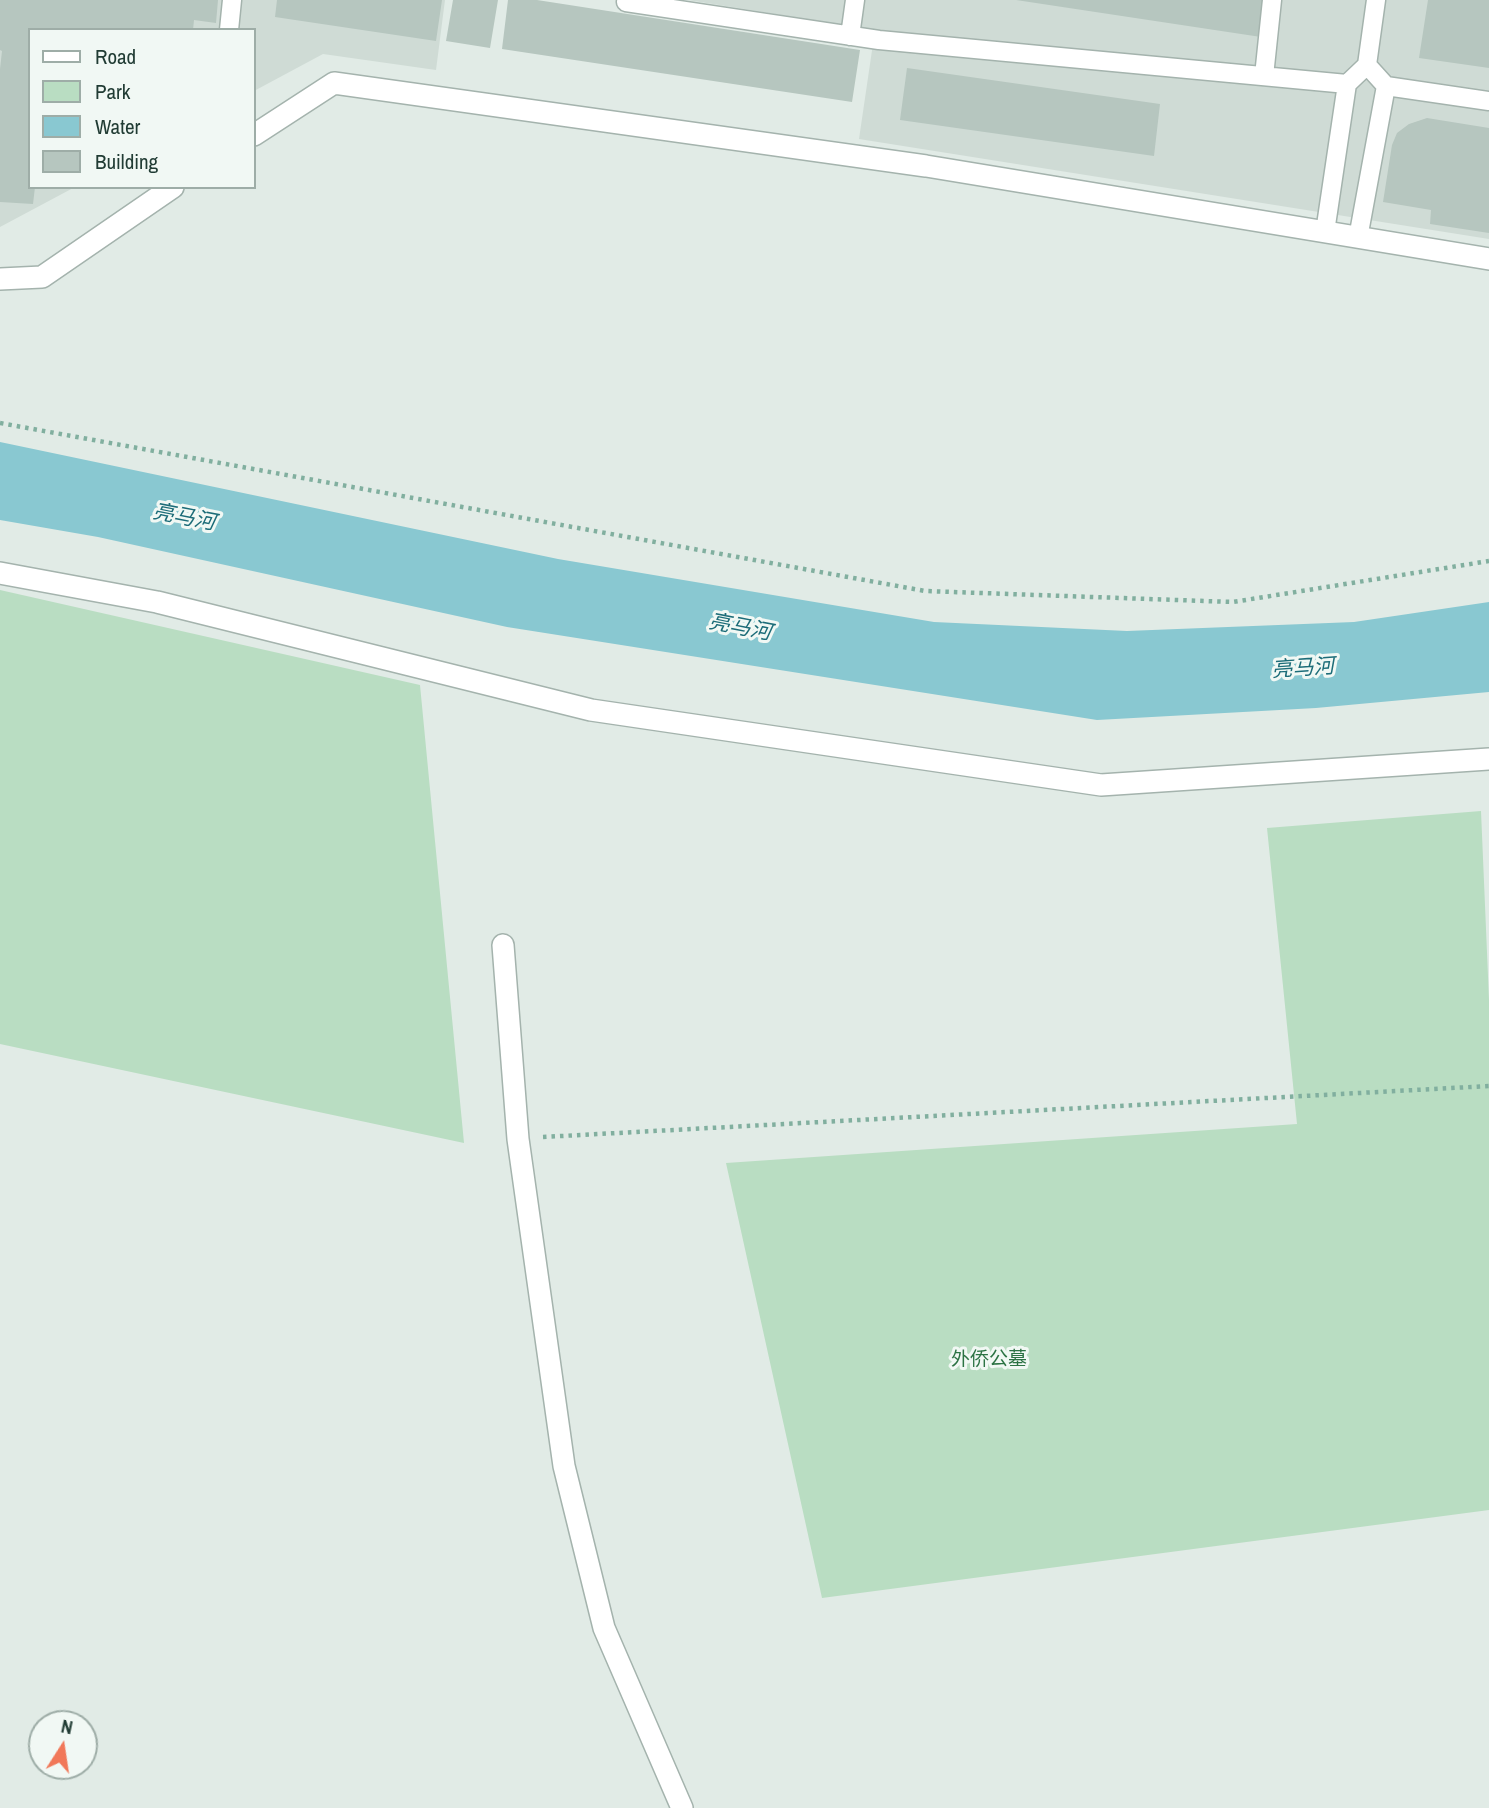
<!DOCTYPE html>
<meta charset="utf-8">
<style>
body{margin:0}
#map{position:relative;width:1489px;height:1808px;overflow:hidden;background:#e1ebe6;font-family:"Archivo Narrow",sans-serif}
canvas{display:block}
.legend{position:absolute;left:28px;top:28px;width:228px;height:161px;box-sizing:border-box;background:#f1f8f4;border:2px solid #9eada7;margin:0;padding:9px 12px;list-style:none;font-size:21px;color:#213c34}
.legend li{display:flex;align-items:center;gap:14px;height:35px}
.legend b{width:35px;border:2px solid #9eada7}
.north{position:absolute;left:28px;top:1710px;width:70px;height:70px;box-sizing:border-box;background:#f1f8f4;border:2px solid #9eada7;border-radius:50%;rotate:12deg;font-size:19px;font-weight:700;line-height:28px;text-align:center;color:#213c34}
.north::after{content:'';display:block;margin:auto;width:24px;height:32px;background:#f17859;clip-path:polygon(50% 0,100% 100%,50% 72%,0 100%)}
</style>
<div id="map">
<canvas width="1489" height="1808"></canvas>
<ul class="legend">
<li><b style="height:9px;background:#fff"></b>Road</li>
<li><b style="height:19px;background:#b9ddc2"></b>Park</li>
<li><b style="height:19px;background:#89c8d1"></b>Water</li>
<li><b style="height:19px;background:#b6c6bf"></b>Building</li>
</ul>
<div class="north">N</div>
</div>
<script>
const g = document.querySelector('canvas').getContext('2d');
g.lineJoin = 'round';
function fillPath(path, color) {
  g.fillStyle = color;
  g.fill(path, 'evenodd');
}
function poly(rows) {
  const path = new Path2D();
  for (const r of rows) {
    path.moveTo(r[0], r[1]);
    for (let i = 2; i < r.length; i += 2) path.lineTo(r[i], r[i + 1]);
  }
  return path;
}
function stroke(path, color, width, dash) {
  g.strokeStyle = color;
  g.lineWidth = width;
  g.lineCap = dash ? 'butt' : 'round';
  g.setLineDash(dash || []);
  g.stroke(path);
}
function drawText(font, color, halo, rows, align = 'center') {
  g.font = font + ' "Archivo Narrow","Noto Sans SC",sans-serif';
  g.lineWidth = 6;
  g.setLineDash([]);
  g.textBaseline = 'middle';
  g.strokeStyle = halo;
  g.fillStyle = color;
  for (const [text, x, y, turn = 0] of rows) {
    g.save();
    g.translate(x, y);
    g.rotate((+turn || 0) * Math.PI / 180);
    g.textAlign = isNaN(turn) ? turn : align;
    if (halo) g.strokeText(text, 0, 0);
    g.fillText(text, 0, 0);
    g.restore();
  }
}
fillPath(poly([
 [0,0,445,0,436,70,323,54,254,91,254,30,30,30,30,187,75,187,0,227],
 [688,0,1489,0,1489,239,859,139,875,30]
]), '#cfdbd5');
fillPath(poly([
 [0,590,420,685,464,1143,0,1044],
 [1481,811,1489,1000,1489,1510,822,1598,726,1163,1297,1124,1267,828]
]), '#b9ddc2');
fillPath(poly([
 [0,442,558,559,934,622,1127,631,1354,622,1489,602,1489,692,1316,708,1097,720,507,627,98,537,0,520]
]), '#89c8d1');
fillPath(poly([
 [0,0,218,0,216,23,194,20,193,30,30,30,30,187,35,187,33,204,0,202,0,69,2,51,0,50],
 [277,0,442,0,436,41,275,17],
 [453,0,498,0,490,48,446,41],
 [508,0,537,0,860,50,852,102,502,49],
 [1016,0,1265,0,1261,37],
 [1428,0,1489,0,1489,68,1419,58],
 [907,68,1160,104,1154,156,900,120],
 [1427,118,1489,128,1489,233,1430,224,1431,210,1383,202,1392,145,1397,133,1409,124]
]), '#b6c6bf');
const service = poly([
 [626,2,879,40,1347,84],
 [229,30,232,0],
 [850,36,855,0],
 [1367,65,1376,0],
 [1264,76,1272,0],
 [1386,86,1489,101],
 [1325,232,1347,84,1367,65,1386,86,1358,238]
]);
const minor = poly([
 [254,135,334,83,926,166,1489,259],
 [0,279,42,277,173,187],
 [0,573,157,602,591,710,1101,785,1489,759],
 [503,945,518,1139,564,1466,604,1628,682,1808]
]);
stroke(service, '#a4b3ad', 21);
stroke(minor, '#a4b3ad', 24);
stroke(poly([
 [0,423,925,591,1233,602,1489,561],
 [543,1137,1489,1086]
]), '#81af9f', 4.5, [3.5, 5]);
stroke(service, '#fff', 18);
stroke(minor, '#fff', 21);
drawText('19px', '#2c7344', '#f1f8f4', [
 ["外侨公墓",989,1360]
]);
drawText('italic 21px', '#1c6c78', '#f1f8f4', [
 ["亮马河",184,518,11],
 ["亮马河",740,628,11],
 ["亮马河",1303,669,-4]
]);
</script>
